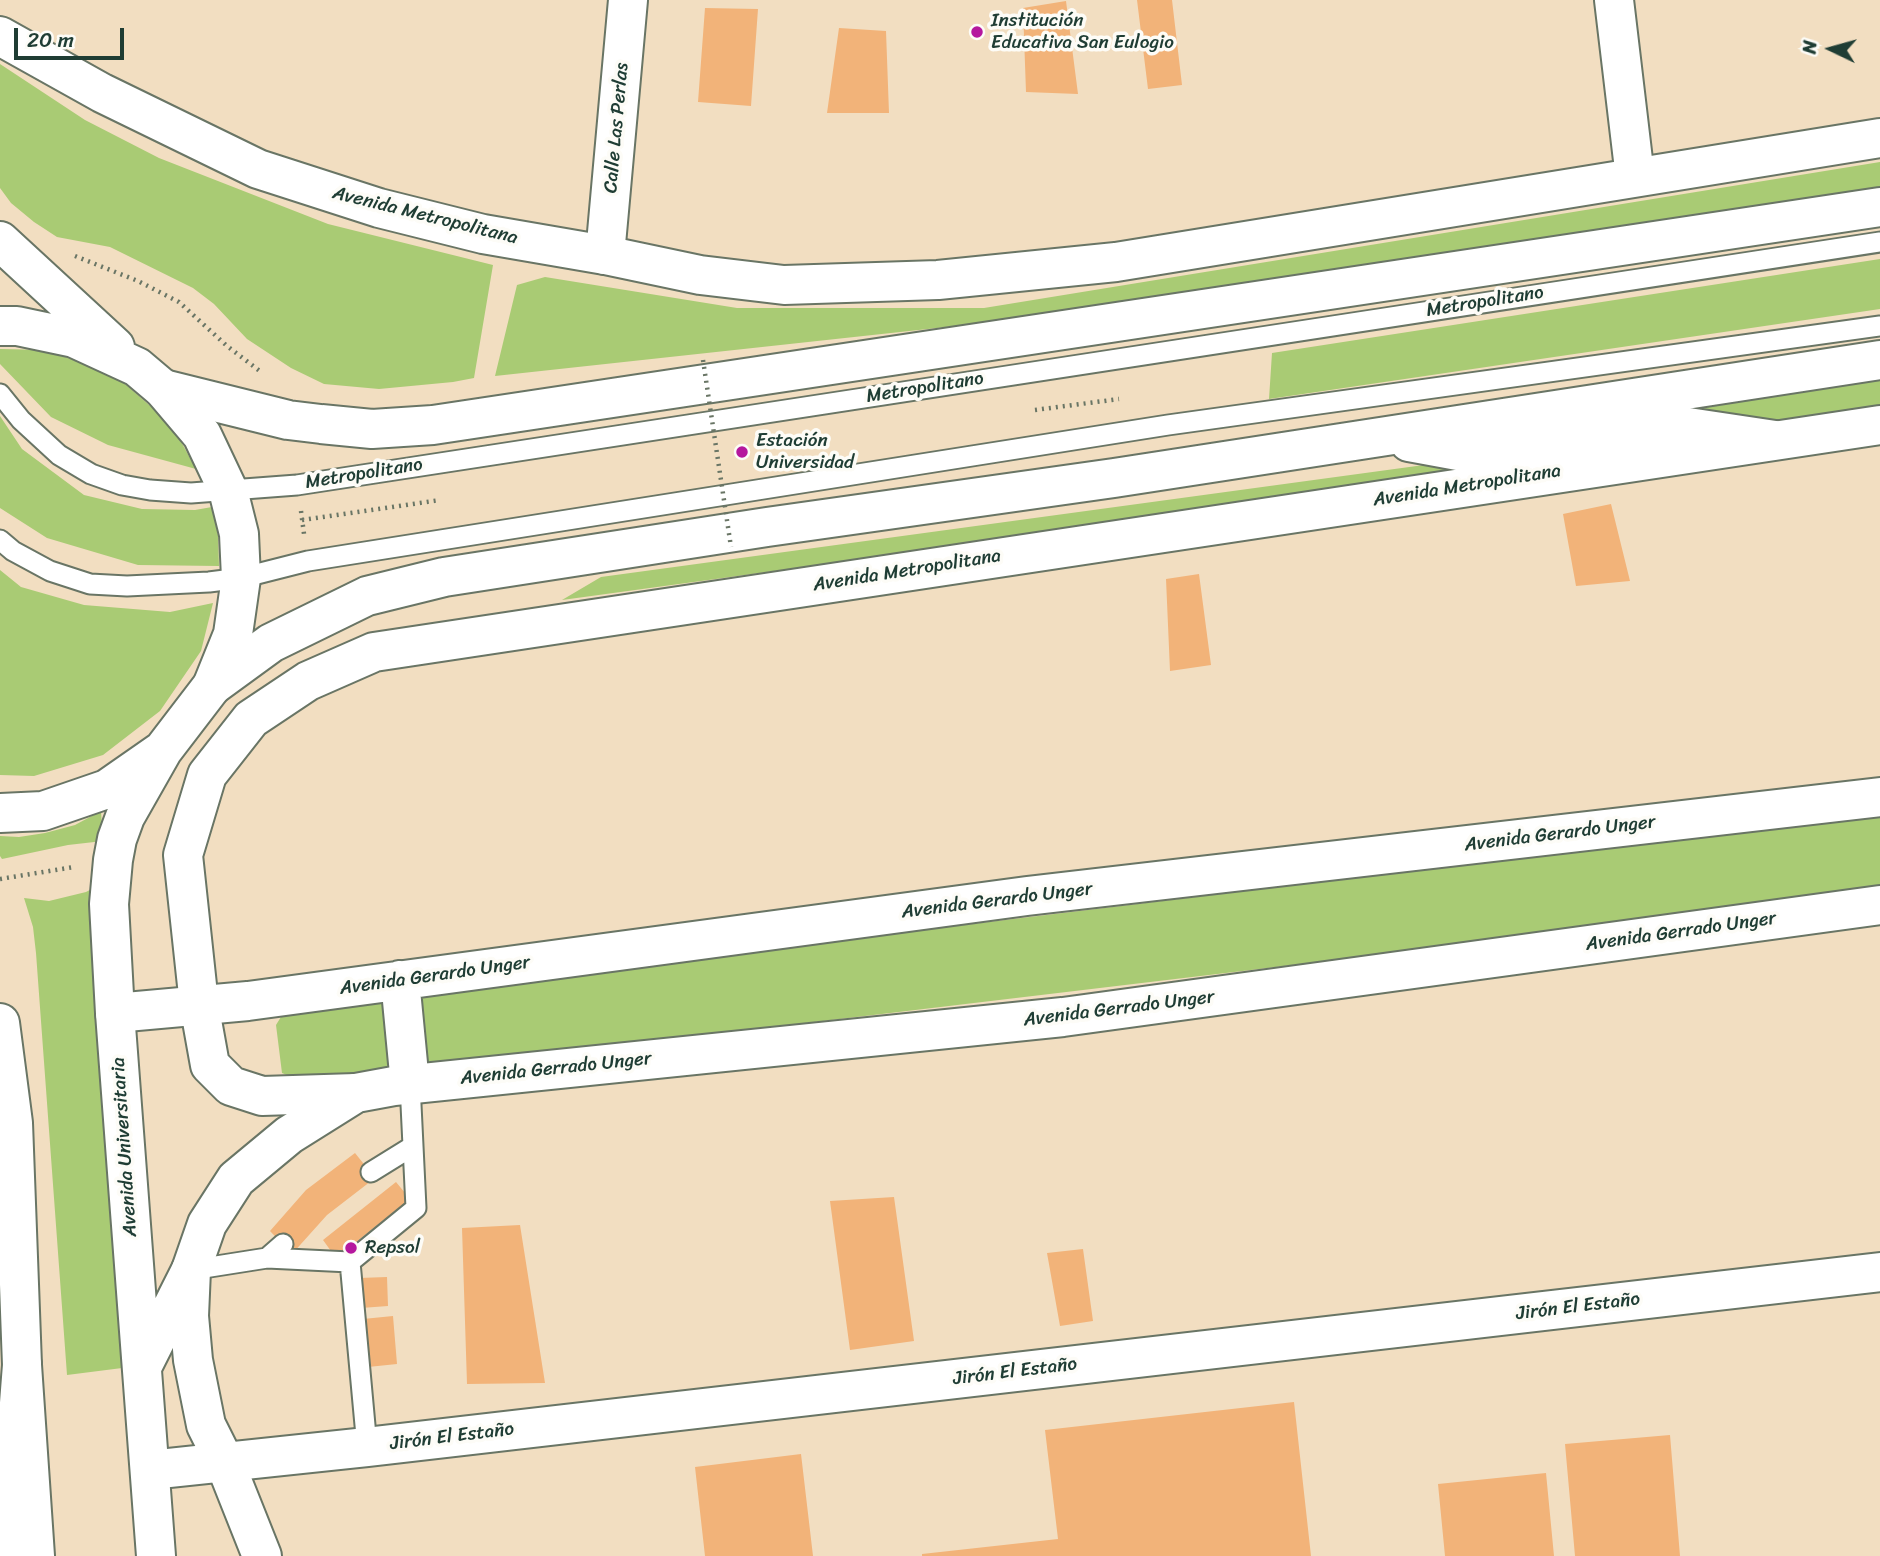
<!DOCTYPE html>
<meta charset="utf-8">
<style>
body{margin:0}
#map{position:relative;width:1880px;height:1556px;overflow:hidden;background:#f2dec1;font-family:Sriracha,sans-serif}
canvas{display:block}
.north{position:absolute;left:1796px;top:14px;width:70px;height:70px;-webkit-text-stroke:5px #fdfcf7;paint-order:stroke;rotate:275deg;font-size:19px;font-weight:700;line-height:28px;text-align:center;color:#1f3d34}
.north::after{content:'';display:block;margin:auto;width:24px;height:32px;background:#1f3d34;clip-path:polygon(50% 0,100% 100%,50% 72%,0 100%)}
.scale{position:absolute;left:14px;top:28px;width:110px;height:32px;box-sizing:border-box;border:4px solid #1f3d34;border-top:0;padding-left:9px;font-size:21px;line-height:24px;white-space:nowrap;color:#1f3d34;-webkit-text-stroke:5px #fdfcf7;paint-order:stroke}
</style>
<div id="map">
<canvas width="1880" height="1556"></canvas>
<div class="north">N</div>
<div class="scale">20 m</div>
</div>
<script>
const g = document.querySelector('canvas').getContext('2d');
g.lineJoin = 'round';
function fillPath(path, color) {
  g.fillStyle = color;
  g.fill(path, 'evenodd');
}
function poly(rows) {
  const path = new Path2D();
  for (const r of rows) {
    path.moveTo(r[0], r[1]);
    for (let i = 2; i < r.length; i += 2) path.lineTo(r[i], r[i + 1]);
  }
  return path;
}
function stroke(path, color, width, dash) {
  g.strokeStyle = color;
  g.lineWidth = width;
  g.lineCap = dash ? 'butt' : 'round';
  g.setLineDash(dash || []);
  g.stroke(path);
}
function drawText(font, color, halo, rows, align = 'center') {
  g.font = font + ' Sriracha,sans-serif';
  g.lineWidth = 7;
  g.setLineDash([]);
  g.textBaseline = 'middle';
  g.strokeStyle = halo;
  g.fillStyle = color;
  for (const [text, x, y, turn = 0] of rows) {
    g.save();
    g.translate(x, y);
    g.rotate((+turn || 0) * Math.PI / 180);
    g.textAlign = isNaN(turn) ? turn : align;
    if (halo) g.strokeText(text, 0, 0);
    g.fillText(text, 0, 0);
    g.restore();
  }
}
fillPath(poly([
 [0,64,85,120,159,158,328,224,493,265,474,378,453,382,379,389,324,384,291,368,247,339,214,304,193,288,110,247,57,237,34,222,11,203,0,188],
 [1880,162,1880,188,983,323,495,376,517,285,545,277,737,308,984,308],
 [1880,259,1880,309,1269,399,1272,353],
 [0,349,47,350,116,376,172,425,196,469,108,445,51,417,0,364],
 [1880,378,1880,409,1796,426,1664,410],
 [0,416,22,449,84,495,142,509,195,510,212,507,218,535,219,566,138,565,47,538,0,508],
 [1446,462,1455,478,562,600,601,577],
 [0,570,21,587,84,605,170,612,213,603,201,651,160,711,103,755,34,776,0,775],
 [101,811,103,841,68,845,2,859,0,856,0,836,19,837,45,833,75,825],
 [1880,814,1880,895,370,1075,323,1090,282,1073,276,1025,287,1007],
 [101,884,130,1367,67,1375,36,953,33,927,24,898,49,901,86,892]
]), '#a9cb74');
fillPath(poly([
 [1137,0,1172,0,1182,85,1148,89],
 [1066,1,1078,94,1026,92,1023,8],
 [705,8,758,9,751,106,698,102],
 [839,28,886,31,889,113,827,113],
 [1611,504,1630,581,1576,586,1563,514],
 [1199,574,1211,665,1170,671,1166,579],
 [355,1153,375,1178,327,1215,292,1254,270,1231,306,1190],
 [396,1182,410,1199,336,1258,323,1240],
 [894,1197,914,1341,850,1350,830,1201],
 [520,1225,545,1383,467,1384,462,1228],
 [1083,1249,1093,1321,1060,1326,1047,1253],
 [387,1277,388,1306,361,1308,359,1278],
 [393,1316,397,1364,368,1367,363,1319],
 [1294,1402,1311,1556,922,1556,922,1554,1058,1539,1045,1430],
 [1670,1435,1680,1556,1575,1556,1565,1444],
 [801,1454,813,1556,705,1556,695,1467],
 [1546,1473,1554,1556,1445,1556,1438,1484]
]), '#f2b379');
const service = poly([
 [0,394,21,420,59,455,91,474,122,485,150,490,191,493,297,485,1880,242],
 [0,540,13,551,50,571,90,584,127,586,209,582,241,578,308,561,1168,425,1880,326],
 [371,1172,413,1146,410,1084],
 [267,1258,350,1262,416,1208,413,1146],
 [350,1262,367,1447],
 [191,1270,267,1258,283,1244]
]);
const minor = poly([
 [1614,0,1635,177],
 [605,255,628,0],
 [199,1004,210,1065,231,1086,262,1096,356,1093],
 [150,1470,367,1447,1880,1272]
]);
const tertiary = poly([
 [0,36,102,93,258,169,379,208,483,234,605,255,700,275,784,285,938,280,1116,262,1880,138],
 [199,1004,183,855,207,775,251,719,308,681,374,652,1880,425]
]);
const secondary = poly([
 [163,389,288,420,321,424,372,429,433,425,1880,207],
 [1409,442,1469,453,1688,427,1775,440],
 [212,686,271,643,367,596,444,577,767,527,1114,478,1880,360],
 [400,980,410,1084],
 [115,1013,248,1001,1027,896,1880,797],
 [262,1556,225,1463,206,1425,193,1360,189,1316,191,1270,207,1224,236,1179,289,1135,356,1093,394,1086,1063,1017,1880,905]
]);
const primary = poly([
 [0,241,115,347],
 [0,326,17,326,74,338,137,367,163,389,202,435,228,490,239,534,241,578,233,634,212,686,163,750,107,789,43,811,0,813],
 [0,1023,13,1123,22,1365,35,1556],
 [142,1367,191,1270],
 [156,1556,115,1013,109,904,113,860,117,839,125,817,163,750]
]);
const motorway = poly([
 [7,1556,22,1365]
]);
stroke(service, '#697565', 23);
stroke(minor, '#697565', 42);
stroke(tertiary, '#697565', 42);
stroke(secondary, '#697565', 42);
stroke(primary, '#697565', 42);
stroke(motorway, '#697565', 42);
stroke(poly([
 [75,256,138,281,179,302,227,346,261,372],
 [1035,410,1119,399],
 [301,511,304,534],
 [302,520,440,500],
 [0,879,74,867]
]), '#697565', 4.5, [2, 5]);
stroke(service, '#fff', 19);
stroke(minor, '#fff', 38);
stroke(tertiary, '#fff', 38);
stroke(secondary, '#fff', 38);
stroke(primary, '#fff', 38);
stroke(motorway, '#fff', 38);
stroke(poly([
 [703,360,731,547]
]), '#697565', 4.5, [2, 5]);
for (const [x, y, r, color] of [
 [977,32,7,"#b5179e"],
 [742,452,7,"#b5179e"],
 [351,1248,7,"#b5179e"]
]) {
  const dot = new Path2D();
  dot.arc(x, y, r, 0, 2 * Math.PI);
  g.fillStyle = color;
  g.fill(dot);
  stroke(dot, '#fdfcf7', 2.5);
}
drawText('19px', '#1f3d34', '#fdfcf7', [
 ["Institución",991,21],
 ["Educativa San Eulogio",991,43],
 ["Estación",756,441],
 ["Universidad",756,463],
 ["Repsol",365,1248]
], 'left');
drawText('19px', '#1f3d34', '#fdfcf7', [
 ["Calle Las Perlas",617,128,-85],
 ["Avenida Metropolitana",425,216,14],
 ["Metropolitano",1485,302,-9],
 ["Metropolitano",925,388,-9],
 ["Metropolitano",364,474,-9],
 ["Avenida Metropolitana",1467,486,-9],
 ["Avenida Metropolitana",907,571,-9],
 ["Avenida Gerardo Unger",1560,834,-7],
 ["Avenida Gerardo Unger",997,901,-7],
 ["Avenida Gerrado Unger",1681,932,-8],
 ["Avenida Gerardo Unger",435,976,-8],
 ["Avenida Gerrado Unger",1119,1009,-7],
 ["Avenida Gerrado Unger",556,1069,-6],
 ["Avenida Universitaria",125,1147,-94],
 ["Jirón El Estaño",1578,1307,-7],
 ["Jirón El Estaño",1015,1372,-7],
 ["Jirón El Estaño",452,1437,-7]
]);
</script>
